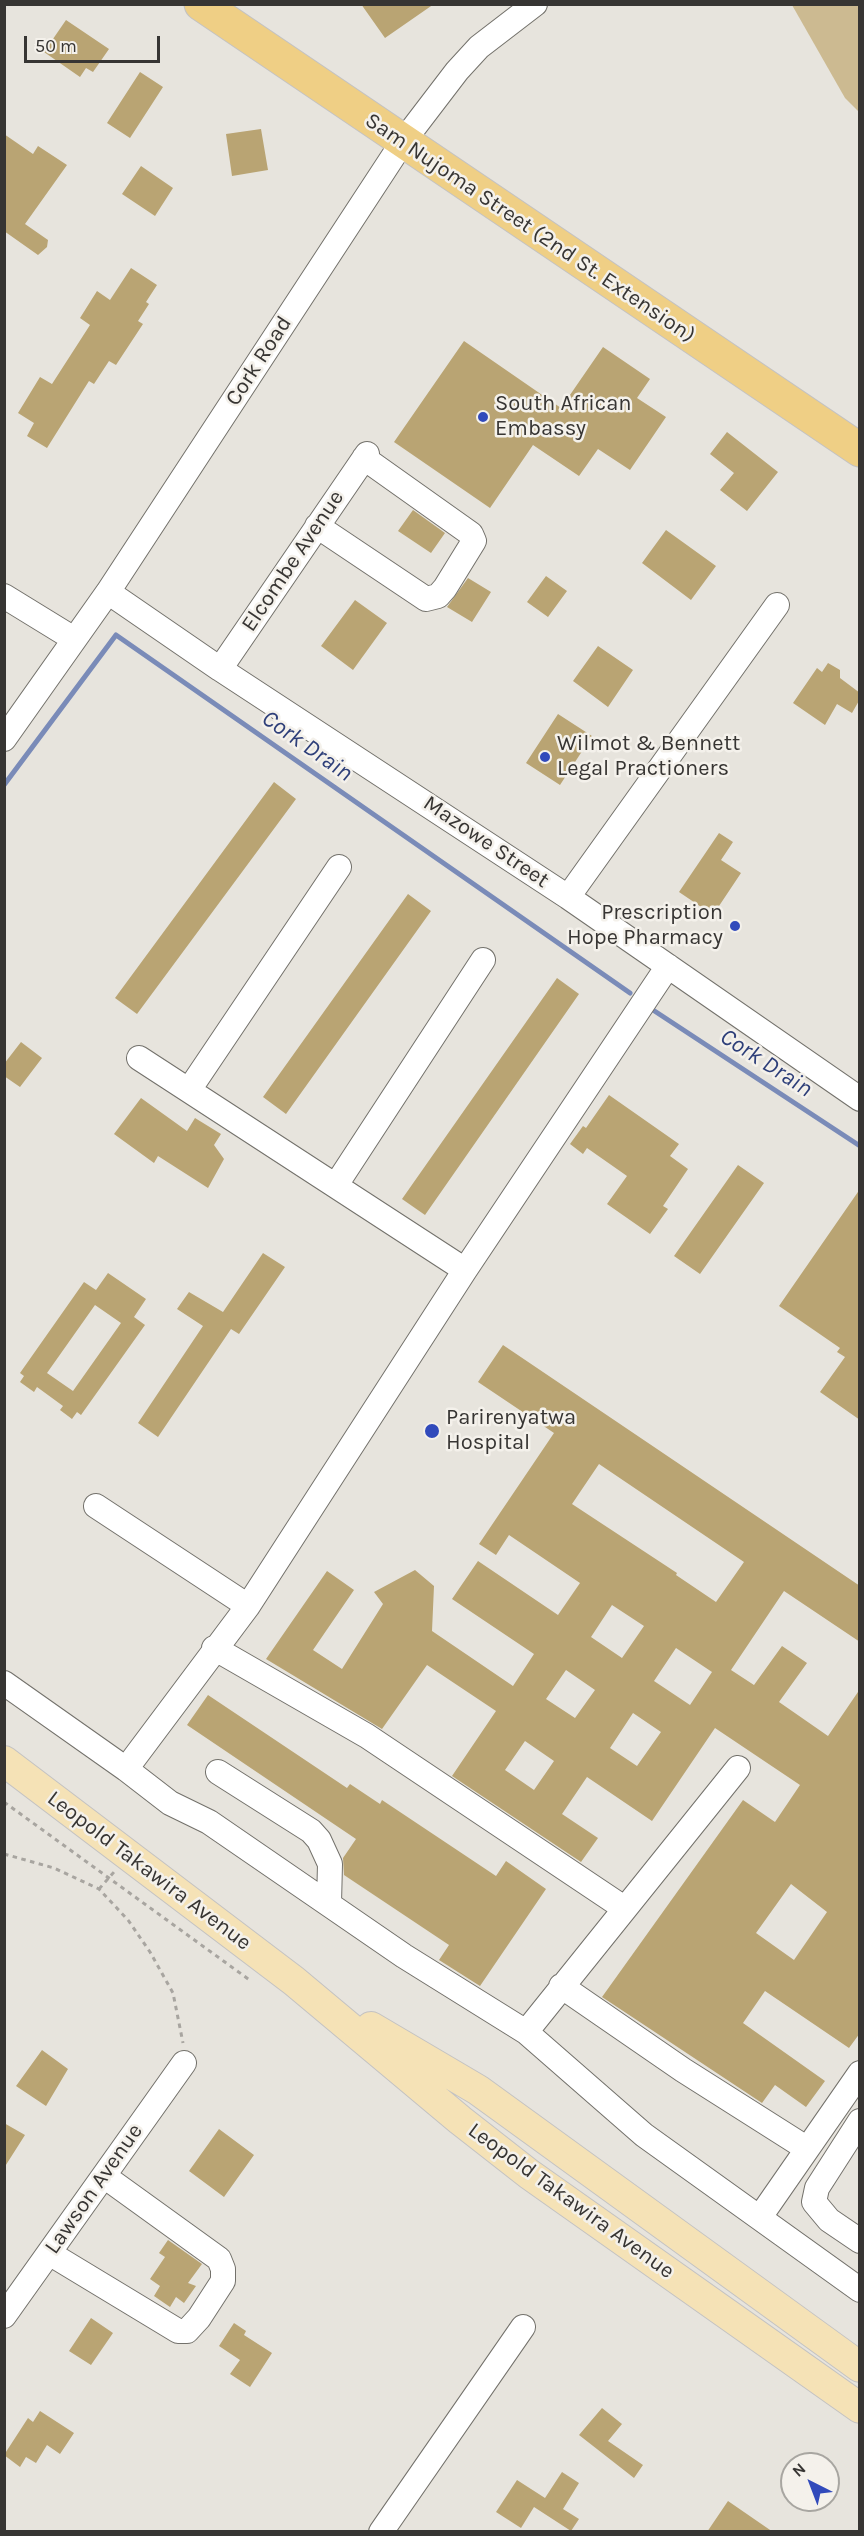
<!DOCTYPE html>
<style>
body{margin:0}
#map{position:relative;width:864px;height:2536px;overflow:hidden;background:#e7e4dd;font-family:Karla,sans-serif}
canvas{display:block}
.frame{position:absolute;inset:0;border:6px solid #373533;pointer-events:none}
.north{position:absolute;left:780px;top:2452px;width:60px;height:60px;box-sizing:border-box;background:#f4f1eb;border:2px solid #a8a6a1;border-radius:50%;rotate:318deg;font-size:16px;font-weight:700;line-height:24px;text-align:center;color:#373533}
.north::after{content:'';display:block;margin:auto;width:21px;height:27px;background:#314abb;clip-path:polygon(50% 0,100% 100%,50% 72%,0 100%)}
.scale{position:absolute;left:24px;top:36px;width:136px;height:27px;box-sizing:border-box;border:3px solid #373533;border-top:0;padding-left:8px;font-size:18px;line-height:21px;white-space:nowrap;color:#373533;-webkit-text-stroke:4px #f4f1eb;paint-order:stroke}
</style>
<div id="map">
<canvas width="864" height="2536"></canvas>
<div class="frame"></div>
<div class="north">N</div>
<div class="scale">50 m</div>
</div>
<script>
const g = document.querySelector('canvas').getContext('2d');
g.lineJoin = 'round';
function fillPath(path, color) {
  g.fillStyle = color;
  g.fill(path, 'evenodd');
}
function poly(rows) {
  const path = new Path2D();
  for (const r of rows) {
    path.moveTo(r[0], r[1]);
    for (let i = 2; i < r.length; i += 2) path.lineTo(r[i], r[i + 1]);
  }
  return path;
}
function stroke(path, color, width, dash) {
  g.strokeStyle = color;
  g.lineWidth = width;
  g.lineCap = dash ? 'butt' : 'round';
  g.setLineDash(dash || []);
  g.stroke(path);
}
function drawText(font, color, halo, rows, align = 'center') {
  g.font = font + ' Karla,sans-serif';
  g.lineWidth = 5;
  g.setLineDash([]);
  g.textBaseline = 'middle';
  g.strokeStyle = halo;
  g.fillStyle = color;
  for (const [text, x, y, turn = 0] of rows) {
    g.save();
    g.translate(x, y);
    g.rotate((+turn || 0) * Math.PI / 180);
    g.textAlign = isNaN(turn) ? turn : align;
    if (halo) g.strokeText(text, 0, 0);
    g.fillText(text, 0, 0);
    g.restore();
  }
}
fillPath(poly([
 [792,5,859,5,859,112,845,98]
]), '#ccba91');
stroke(poly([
 [4,785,116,635,630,993],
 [653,1010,860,1146]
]), '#7a8bb8', 5);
fillPath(poly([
 [361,4,434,4,385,38],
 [66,20,109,49,93,72,86,68,80,77,44,52],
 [140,72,163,87,130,138,107,123],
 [261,129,268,170,232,176,226,134],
 [4,134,33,154,38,146,67,165,25,224,48,240,47,247,38,255,4,231],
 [141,166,173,188,155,216,122,194],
 [131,268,157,285,146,302,149,304,138,321,143,324,116,365,109,361,94,384,89,381,47,448,27,436,34,423,18,413,40,377,52,384,90,325,80,318,97,291,110,300],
 [464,341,561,408,603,347,650,379,637,398,666,417,630,470,598,449,579,476,533,445,490,508,394,442],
 [727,432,778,472,747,511,720,490,734,473,710,454],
 [413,510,445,533,431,553,398,531],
 [666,530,716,566,691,600,642,563],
 [546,576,567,591,548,617,527,602],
 [468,578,491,592,472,622,447,607],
 [355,600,387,623,353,670,321,646],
 [598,646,633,670,608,707,573,681],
 [828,663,840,670,840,678,860,693,860,699,852,713,837,704,825,725,793,703,817,668,822,672],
 [558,714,592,736,560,785,526,763],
 [274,782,296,799,137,1014,115,998],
 [719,833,733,842,721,860,741,873,713,915,679,892],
 [408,894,431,911,286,1114,263,1097],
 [557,978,579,994,425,1215,402,1199],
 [21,1042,42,1058,20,1087,4,1076,4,1064],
 [609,1095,679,1144,670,1156,688,1169,663,1206,668,1209,650,1234,607,1204,627,1176,587,1148,583,1154,570,1144,583,1126,586,1128],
 [141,1098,187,1131,195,1118,221,1134,214,1145,224,1159,208,1188,158,1156,154,1163,114,1134],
 [738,1165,764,1183,700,1274,674,1256],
 [860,1189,860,1420,820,1392,845,1357,837,1352,840,1348,779,1306],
 [263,1253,285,1267,239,1334,231,1329,158,1437,138,1423,203,1326,177,1309,189,1292,223,1312],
 [108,1273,146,1299,134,1317,145,1325,81,1415,77,1412,72,1419,60,1410,63,1406,37,1387,34,1392,20,1382,24,1376,20,1373,84,1282,96,1290],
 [95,1305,121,1323,73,1391,47,1373],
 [503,1345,860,1586,860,1642,784,1591,731,1670,754,1685,782,1646,807,1663,779,1702,828,1736,860,1689,860,2033,849,2048,765,1991,743,2023,825,2081,806,2107,775,2085,762,2103,602,1997,743,1800,775,1822,800,1785,715,1728,652,1821,587,1777,562,1814,598,1838,581,1862,452,1776,496,1711,427,1665,382,1729,266,1659,327,1571,354,1590,313,1650,342,1669,383,1604,374,1592,415,1570,434,1586,432,1631,513,1686,534,1654,452,1599,478,1561,558,1615,580,1583,509,1535,496,1555,479,1544,554,1433,478,1382],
 [599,1464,744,1562,716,1602,676,1575,677,1573,572,1504],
 [612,1605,644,1626,622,1658,591,1637],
 [676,1648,712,1672,690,1705,654,1681],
 [566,1670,595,1690,575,1718,546,1699],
 [633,1713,661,1732,637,1766,610,1748],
 [525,1741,554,1761,534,1790,505,1770],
 [791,1884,827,1912,794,1960,756,1933],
 [208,1695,347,1788,350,1784,380,1804,382,1800,496,1876,506,1861,546,1889,480,1986,439,1960,449,1945,344,1875,343,1858,356,1839,187,1725],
 [42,2050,68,2069,46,2106,16,2086],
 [4,2123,25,2135,4,2168],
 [219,2129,254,2155,224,2197,189,2171],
 [168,2240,202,2264,188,2283,196,2286,184,2303,176,2297,170,2307,154,2296,160,2286,150,2279,165,2257,159,2253],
 [91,2318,113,2333,91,2365,69,2351],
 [234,2323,246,2331,244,2335,272,2353,250,2387,230,2374,240,2360,219,2346],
 [602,2408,622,2424,608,2441,643,2465,634,2478,579,2435],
 [40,2411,74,2433,60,2454,47,2445,36,2463,26,2457,20,2467,4,2455,28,2418,33,2422],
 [562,2472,579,2483,563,2509,579,2519,571,2531,534,2507,521,2528,496,2512,517,2480,545,2498],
 [728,2501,773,2532,707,2532]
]), '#b9a473');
const minor = poly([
 [317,526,426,599,438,596,445,588,474,541,471,534,364,458],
 [108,592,220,669,568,897,860,1099],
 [4,596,74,639],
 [220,669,367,454],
 [4,739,108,592,402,143,457,71,479,47,535,4],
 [568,897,777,605],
 [668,966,465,1270,248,1606,126,1769,170,1803,209,1822,404,1956,526,2032,644,2135,860,2290],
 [139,1058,465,1270],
 [189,1090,339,867],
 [336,1185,483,960],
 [96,1506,248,1606],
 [214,1648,367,1736,624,1908],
 [4,1683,126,1769],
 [218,1772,311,1831,319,1840,330,1864,329,1903],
 [561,1986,683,2070,806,2148],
 [526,2032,738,1768],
 [860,2121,817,2188,814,2202,829,2220,860,2241],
 [760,2217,860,2073],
 [49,2253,178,2331,187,2331,199,2318,223,2281,223,2269,219,2259,104,2176],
 [4,2316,184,2063],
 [381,2532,523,2327]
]);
const major = poly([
 [4,1761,294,1981,460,2120,529,2174,860,2408],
 [371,2027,478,2090,860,2367]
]);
const highway = poly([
 [201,4,860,450]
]);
stroke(minor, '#73716b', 26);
stroke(major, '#c3c2c2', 32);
stroke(highway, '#c3c2c2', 35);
stroke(poly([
 [4,1802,251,1981],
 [4,1854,54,1868,99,1889,128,1920,150,1952,173,1993,183,2043],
 [99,1889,114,1872]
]), '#a8a5a0', 3, [4.5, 4.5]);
stroke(minor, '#fff', 24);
stroke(major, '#f5e2b6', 30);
stroke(highway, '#efcf85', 33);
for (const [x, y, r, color] of [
 [483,417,6,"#314abb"],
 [545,757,6,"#314abb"],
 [735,926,6,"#314abb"],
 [432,1431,8,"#314abb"]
]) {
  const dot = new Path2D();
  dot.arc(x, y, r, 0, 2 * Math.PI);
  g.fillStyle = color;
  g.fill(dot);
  stroke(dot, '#f4f1eb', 2);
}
drawText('22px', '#373533', '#f4f1eb', [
 ["Sam Nujoma Street (2nd St. Extension)",530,228,34],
 ["Cork Road",259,361,-57],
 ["Elcombe Avenue",293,561,-56],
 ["Mazowe Street",486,842,34],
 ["Leopold Takawira Avenue",149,1871,37],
 ["Lawson Avenue",94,2189,-55],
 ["Leopold Takawira Avenue",571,2201,36]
]);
drawText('22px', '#373533', '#f4f1eb', [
 ["South African",495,404],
 ["Embassy",495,429],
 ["Wilmot & Bennett",557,744],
 ["Legal Practioners",557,769],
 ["Prescription",723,913,"right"],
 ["Hope Pharmacy",723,938,"right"],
 ["Parirenyatwa",446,1418],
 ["Hospital",446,1443]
], 'left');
drawText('italic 24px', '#2e3f79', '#f4f1eb', [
 ["Cork Drain",307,746,35],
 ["Cork Drain",766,1063,33]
]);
</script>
